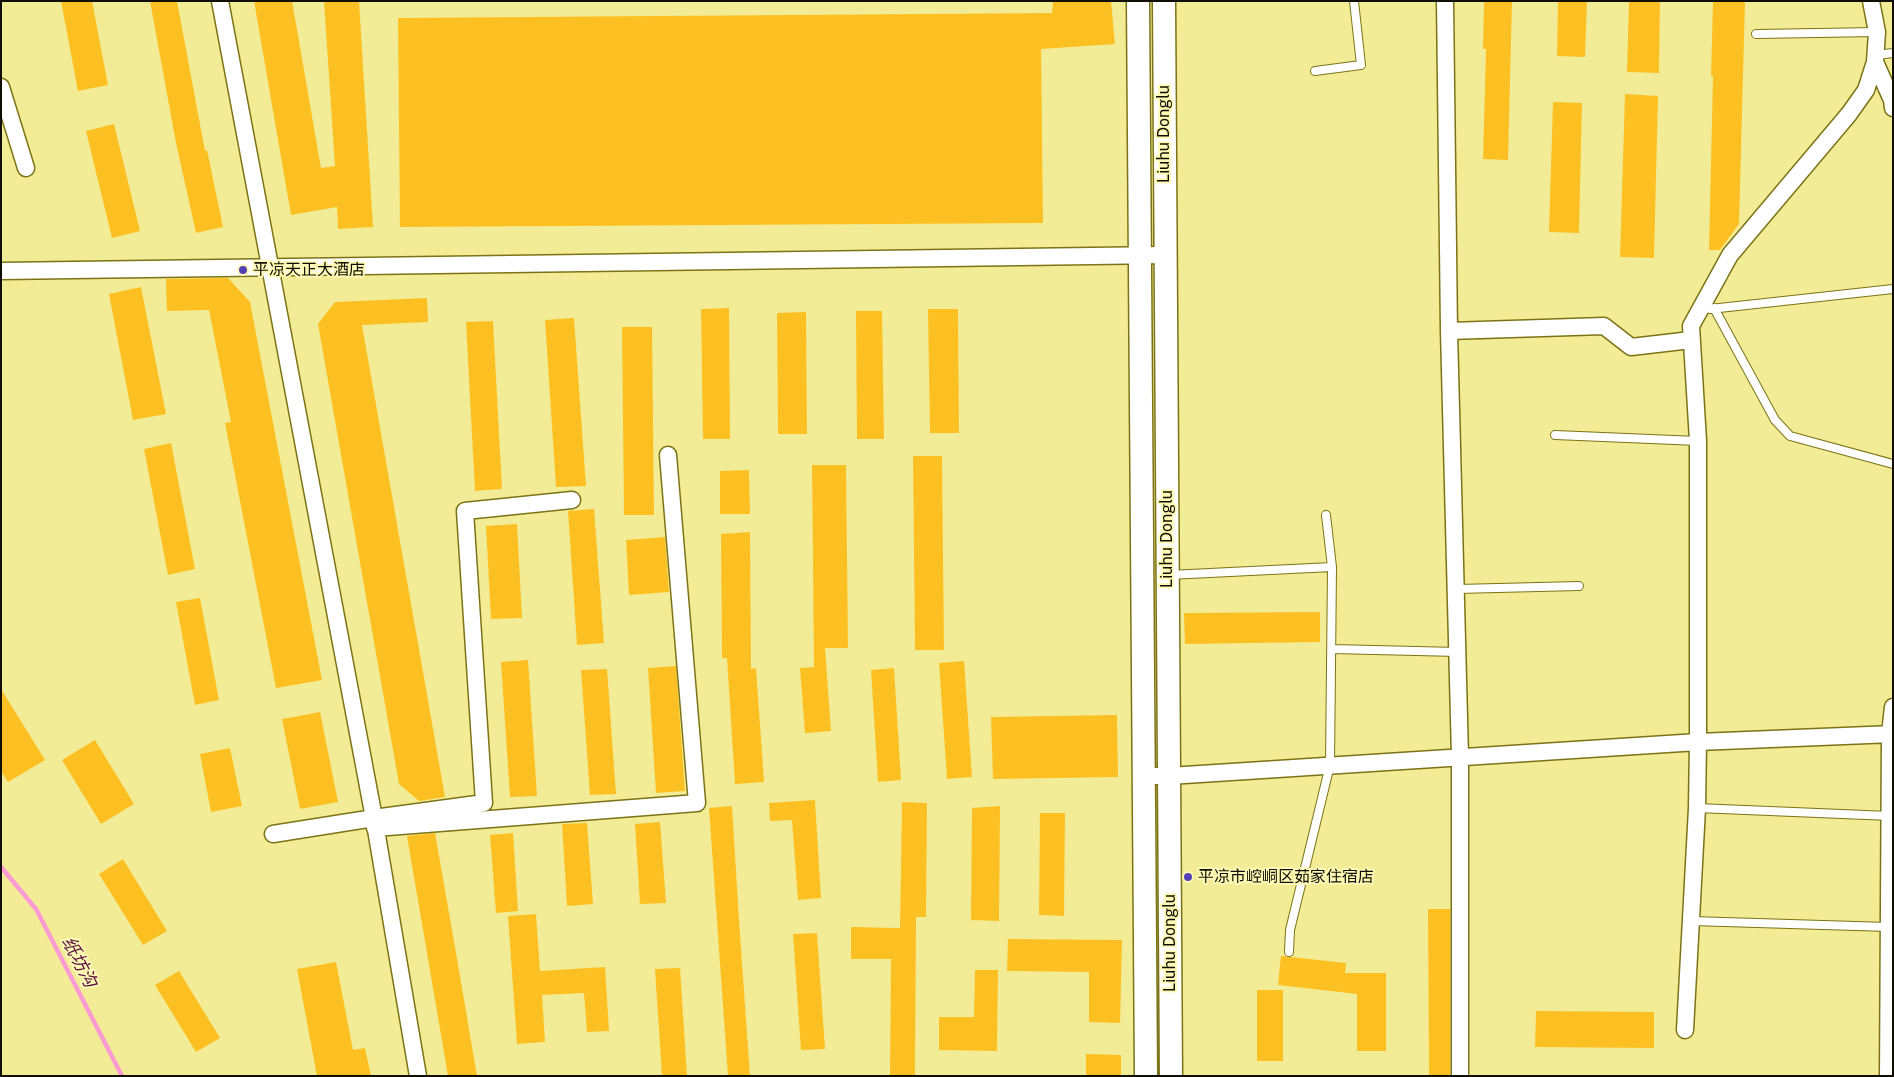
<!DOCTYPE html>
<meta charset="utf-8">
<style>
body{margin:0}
#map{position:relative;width:1894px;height:1077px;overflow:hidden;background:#f3ec96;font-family:"Public Sans",sans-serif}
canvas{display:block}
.frame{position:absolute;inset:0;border:2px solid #100e00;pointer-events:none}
</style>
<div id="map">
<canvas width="1894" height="1077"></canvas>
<div class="frame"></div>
</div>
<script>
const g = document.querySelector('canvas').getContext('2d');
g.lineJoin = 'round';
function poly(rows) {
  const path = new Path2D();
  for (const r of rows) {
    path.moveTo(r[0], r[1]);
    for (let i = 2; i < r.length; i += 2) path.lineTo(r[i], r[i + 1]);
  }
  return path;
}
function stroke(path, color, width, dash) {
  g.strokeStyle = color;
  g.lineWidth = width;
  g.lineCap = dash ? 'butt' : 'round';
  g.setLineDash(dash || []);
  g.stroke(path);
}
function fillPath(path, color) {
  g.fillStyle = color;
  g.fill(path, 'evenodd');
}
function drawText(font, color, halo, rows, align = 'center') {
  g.font = font + ' "Public Sans","Noto Sans SC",sans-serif';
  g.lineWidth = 4;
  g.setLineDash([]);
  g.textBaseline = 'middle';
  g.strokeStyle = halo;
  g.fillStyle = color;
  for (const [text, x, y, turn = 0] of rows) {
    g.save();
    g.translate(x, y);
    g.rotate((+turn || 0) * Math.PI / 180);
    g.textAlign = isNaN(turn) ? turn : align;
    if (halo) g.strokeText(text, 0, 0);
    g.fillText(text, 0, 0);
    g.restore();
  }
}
stroke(poly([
 [1,867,36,909,122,1076]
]), '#fa9bd3', 4.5);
fillPath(poly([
 [61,1,92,1,108,85,78,91],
 [150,1,177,1,205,151,207,150,223,227,196,233,176,143],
 [254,1,292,1,321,168,335,166,324,1,359,1,373,227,338,229,337,207,291,215],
 [1053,1,1111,1,1115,44,1041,49,1043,223,400,227,398,18,1052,13],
 [1484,1,1512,1,1508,160,1483,159,1486,49,1483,49],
 [1558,1,1587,1,1585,57,1557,56],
 [1629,1,1660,1,1659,73,1627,72],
 [1713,1,1745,1,1739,224,1720,250,1709,250,1713,76,1711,76],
 [1625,94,1658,96,1654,258,1620,257],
 [1553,102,1582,103,1579,233,1549,232],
 [114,124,140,231,112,238,86,131],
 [228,278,250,302,322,680,276,688,225,423,231,422,209,310,167,311,166,279],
 [141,287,166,414,133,420,109,294],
 [427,298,428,322,362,325,445,797,419,801,399,784,318,324,335,302],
 [729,308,730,439,703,439,701,309],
 [928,309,958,309,959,433,930,433],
 [856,311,882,311,884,439,857,439],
 [806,312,807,434,778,434,777,313],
 [574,318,586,486,556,487,545,320],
 [493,321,502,489,475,491,466,322],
 [622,327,652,327,654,515,624,515],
 [171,443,195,569,168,575,144,449],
 [913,456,942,456,944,650,915,650],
 [812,465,846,465,848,648,825,648,831,731,805,733,800,668,814,667],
 [749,470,750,514,720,514,720,471],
 [594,509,604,643,577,645,568,511],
 [517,524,522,618,491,619,486,526],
 [750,532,751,669,756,668,764,782,735,784,727,658,722,658,721,534],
 [665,537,669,592,629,595,626,540],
 [200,598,219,700,195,705,176,602],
 [1320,612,1320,642,1185,644,1184,613],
 [528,660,537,796,510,797,501,662],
 [964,661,972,777,947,779,939,663],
 [676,666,685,791,656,793,648,668],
 [894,668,901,780,878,782,871,670],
 [607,669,616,794,590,795,581,670],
 [1,689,45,760,8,782,1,771],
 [320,712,338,802,300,809,282,719],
 [1117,715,1118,777,993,779,991,717],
 [95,740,134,804,101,824,62,760],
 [230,748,242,806,211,812,200,754],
 [815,800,821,898,798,900,792,820,770,821,769,803],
 [902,802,927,803,926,917,916,917,915,1076,890,1076,891,959,851,959,851,927,900,928],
 [732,806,739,920,750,1076,728,1076,709,808],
 [1000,806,999,921,971,920,972,808],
 [1040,813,1065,813,1064,916,1039,915],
 [660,822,666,903,640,904,635,824],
 [587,823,593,904,567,906,562,824],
 [435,833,455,947,477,1076,448,1076,407,836],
 [513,833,518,911,496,913,490,835],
 [123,859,167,931,143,945,99,874],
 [1428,909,1450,909,1450,1076,1429,1076],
 [536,914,540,971,605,967,609,1031,587,1032,584,993,542,995,545,1042,517,1044,508,916],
 [817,933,825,1049,801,1050,793,934],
 [1008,939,1122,940,1120,1023,1089,1022,1089,972,1007,971],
 [1281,956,1346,963,1345,973,1386,973,1386,1051,1357,1051,1357,994,1278,985],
 [336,962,353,1050,365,1048,371,1076,317,1076,297,969],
 [680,968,687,1076,662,1076,655,969],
 [975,970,998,970,997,1051,939,1050,939,1017,974,1017],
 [179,971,220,1038,196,1052,155,985],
 [1257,990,1283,990,1283,1061,1257,1061],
 [1536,1011,1654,1012,1654,1048,1535,1047],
 [1086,1054,1121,1055,1121,1076,1086,1076]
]), '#fcc023');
const service = poly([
 [1756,34,1877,32],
 [1875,55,1893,53],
 [1315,71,1361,65,1354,1],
 [1714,308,1775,420,1790,436,1893,464],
 [1710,309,1893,289],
 [1555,435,1698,441],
 [1169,575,1332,567],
 [1457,589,1579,586],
 [1332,649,1458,652],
 [1697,808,1890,816],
 [1691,921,1889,927],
 [1289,952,1290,930,1330,765,1332,567,1326,515]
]);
const minor = poly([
 [220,1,374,818,418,1076],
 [1445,1,1449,331,1460,757,1460,1076],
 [1875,62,1892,100,1893,108],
 [1,87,26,168],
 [1,271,1165,255],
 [1449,331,1604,326,1631,347,1691,340],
 [1144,776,1169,776,1698,742,1893,734],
 [375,828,697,803,668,455],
 [273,834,374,818,484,803,465,511,572,500],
 [1685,1030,1697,808,1698,742,1698,441,1691,326,1730,255,1849,114,1866,90,1875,62,1877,32,1871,1],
 [1888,1076,1890,734,1893,707]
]);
const secondary = poly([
 [1138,1,1146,1076],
 [1164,1,1171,1076]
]);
stroke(service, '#7b7316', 10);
stroke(minor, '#7b7316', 19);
stroke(secondary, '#7b7316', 25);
stroke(service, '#fff', 8);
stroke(minor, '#fff', 16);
stroke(secondary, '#fff', 22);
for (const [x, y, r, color] of [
 [243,270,5,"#5441b8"],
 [1188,877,5,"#5441b8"]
]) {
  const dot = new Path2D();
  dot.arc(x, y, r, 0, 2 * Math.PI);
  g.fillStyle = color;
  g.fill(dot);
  stroke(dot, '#fef9b5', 2);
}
drawText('16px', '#100e00', '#fef9b5', [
 ["Liuhu Donglu",1164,134,-90],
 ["Liuhu Donglu",1167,539,-90],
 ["Liuhu Donglu",1170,943,-90]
]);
drawText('16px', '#100e00', '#fef9b5', [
 ["平凉天正大酒店",253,270],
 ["平凉市崆峒区茹家住宿店",1198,877]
], 'left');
drawText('italic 18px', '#5a1142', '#fef9b5', [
 ["纸坊沟",79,962,63]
]);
</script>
